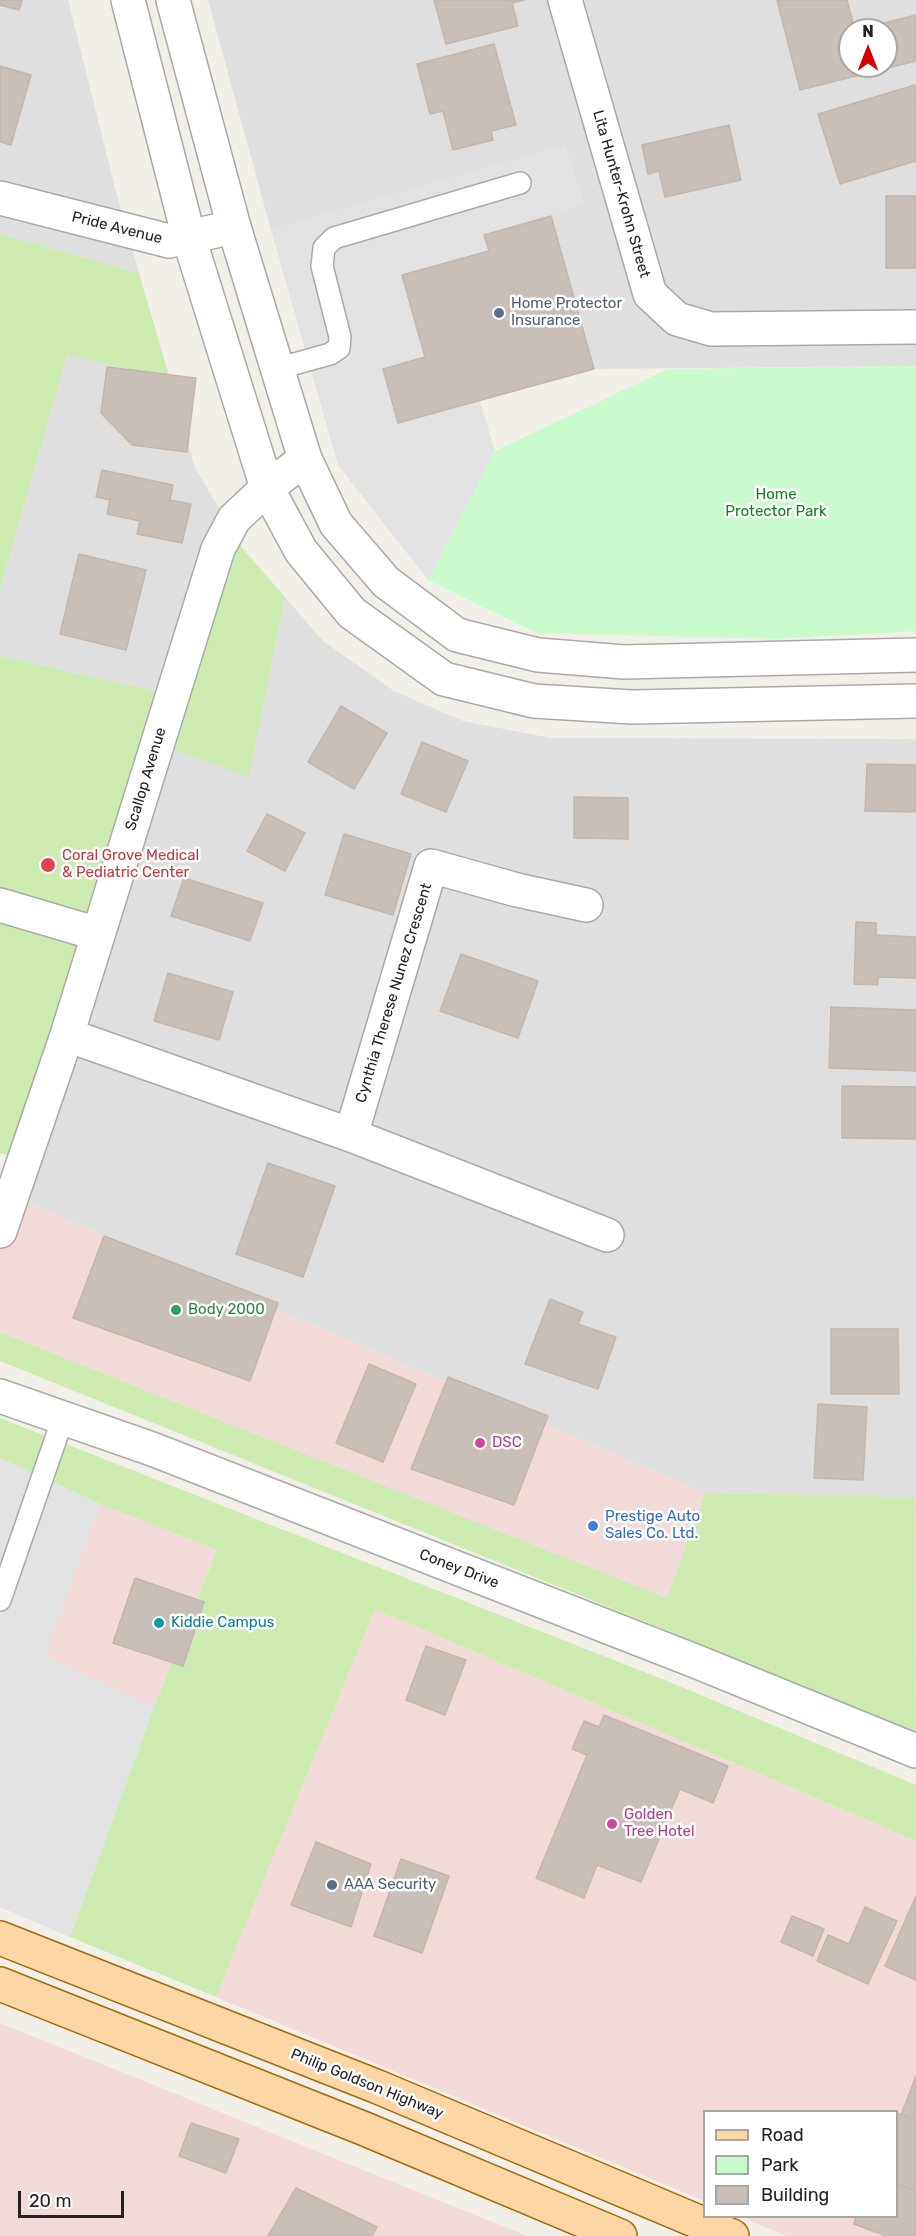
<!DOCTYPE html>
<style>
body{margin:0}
#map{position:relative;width:916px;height:2236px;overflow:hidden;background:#f2efe9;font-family:Rubik,sans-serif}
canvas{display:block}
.legend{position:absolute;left:703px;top:2110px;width:195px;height:108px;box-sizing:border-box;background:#fff;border:2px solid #a7a7a7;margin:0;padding:8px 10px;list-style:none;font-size:18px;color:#222}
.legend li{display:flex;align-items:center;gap:12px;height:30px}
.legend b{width:30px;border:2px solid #a7a7a7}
.north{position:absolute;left:838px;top:18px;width:60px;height:60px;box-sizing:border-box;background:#fff;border:2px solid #a7a7a7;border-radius:50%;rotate:0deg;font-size:16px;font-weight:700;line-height:24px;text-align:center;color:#222}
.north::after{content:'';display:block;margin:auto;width:21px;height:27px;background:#d40000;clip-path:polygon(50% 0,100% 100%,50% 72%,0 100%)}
.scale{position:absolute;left:18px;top:2191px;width:106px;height:27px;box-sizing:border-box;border:3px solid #222;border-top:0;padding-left:8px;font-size:18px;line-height:21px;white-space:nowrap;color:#222;-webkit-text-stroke:4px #fff;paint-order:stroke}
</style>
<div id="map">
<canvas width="916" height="2236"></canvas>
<ul class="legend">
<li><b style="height:8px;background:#fcd6a4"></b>Road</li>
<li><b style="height:16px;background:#c8facc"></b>Park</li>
<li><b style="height:16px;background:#c7bfb8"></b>Building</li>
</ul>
<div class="north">N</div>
<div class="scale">20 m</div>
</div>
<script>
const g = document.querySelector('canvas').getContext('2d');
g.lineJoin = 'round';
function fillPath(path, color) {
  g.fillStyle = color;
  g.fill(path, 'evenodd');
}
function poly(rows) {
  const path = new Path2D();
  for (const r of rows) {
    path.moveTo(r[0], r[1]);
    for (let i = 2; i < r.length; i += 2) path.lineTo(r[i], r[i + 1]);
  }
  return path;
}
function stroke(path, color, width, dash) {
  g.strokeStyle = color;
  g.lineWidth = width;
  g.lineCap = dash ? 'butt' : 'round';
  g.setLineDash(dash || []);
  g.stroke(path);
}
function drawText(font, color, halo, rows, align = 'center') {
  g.font = font + ' Rubik,sans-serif';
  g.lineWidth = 5;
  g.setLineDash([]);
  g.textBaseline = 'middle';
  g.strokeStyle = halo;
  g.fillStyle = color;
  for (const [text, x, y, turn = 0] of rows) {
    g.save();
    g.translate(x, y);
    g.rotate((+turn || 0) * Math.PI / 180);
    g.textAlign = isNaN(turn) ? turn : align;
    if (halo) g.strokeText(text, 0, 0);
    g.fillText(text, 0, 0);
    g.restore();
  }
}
fillPath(poly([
 [0,0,68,0,116,192,139,273,0,234],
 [208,0,916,0,916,366,594,369,551,216,583,202,565,146,271,230],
 [850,30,886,30,886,66,850,66],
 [67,354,170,379,195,468,219,508,163,693,0,656,0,590],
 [285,597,322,640,394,691,463,721,551,738,916,739,916,1692,915,1497,705,1493,0,1191,0,1179,150,740,249,776]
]), '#e0dfdf');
fillPath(poly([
 [0,1191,705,1493,667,1598,0,1332],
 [100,1504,217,1550,154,1707,45,1656],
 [375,1609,916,1841,916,2236,786,2236,741,2217,896,2216,896,2112,704,2112,704,2201,216,1997],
 [0,2023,527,2236,0,2236]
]), '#f2dad9');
fillPath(poly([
 [0,234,139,273,170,379,67,355,0,590],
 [219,508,243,549,285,597,249,777,150,741,8,1156,0,1153,0,656,163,693],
 [0,1332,667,1598,705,1493,915,1497,916,1734,688,1639,0,1361],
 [0,1418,672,1683,916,1785,916,1841,375,1609,216,1997,70,1937,154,1707,217,1550,100,1504,0,1458]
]), '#cdebb0');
fillPath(poly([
 [916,366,916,631,778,639,537,633,428,580,495,451,668,369]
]), '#c8facc');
fillPath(poly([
 [565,146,583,202,551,216,485,235,489,251,425,357,383,369,398,423,480,401,495,451,428,580,338,465,271,230],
 [0,1458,100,1504,45,1656,154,1707,70,1937,0,1907]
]), '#e2e2e2');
const building = poly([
 [0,0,22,0,19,10,0,5,0,0],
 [434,0,524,0,512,3,518,26,446,44,434,0],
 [777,0,847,0,855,30,850,30,850,66,886,66,886,30,856,30,916,15,916,61,800,90,777,0],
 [494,44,516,125,491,131,493,140,453,150,443,111,430,114,417,64,494,44],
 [0,66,31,75,11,145,0,142,0,66],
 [915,85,916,161,840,184,818,114,915,85],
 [729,125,741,180,665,197,659,171,648,174,642,145,729,125],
 [886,196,916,196,916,268,886,268,886,196],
 [551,216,594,369,398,423,383,369,425,357,402,275,489,251,484,235,551,216],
 [107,367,196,378,187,452,132,445,101,413,107,367],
 [102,470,173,485,170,500,191,504,182,543,137,534,140,521,107,514,110,500,96,497,102,470],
 [79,554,146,570,126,650,60,634,79,554],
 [341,706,387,733,354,789,308,762,341,706],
 [422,742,468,761,446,812,401,794,422,742],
 [867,764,916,765,916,812,865,811,867,764],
 [574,797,628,798,628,839,574,838,574,797],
 [267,814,305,833,285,871,247,851,267,814],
 [344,834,411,854,393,915,325,895,344,834],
 [184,878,263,903,250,941,171,916,184,878],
 [856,922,876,923,876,935,916,937,916,978,878,977,878,985,854,984,856,922],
 [461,954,538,981,518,1038,440,1011,461,954],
 [168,973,233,992,219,1040,154,1021,168,973],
 [831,1007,916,1010,916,1071,829,1068,831,1007],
 [842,1086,916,1087,916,1139,842,1138,842,1086],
 [268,1163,335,1186,303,1277,236,1254,268,1163],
 [104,1236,278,1303,250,1381,73,1318,104,1236],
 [550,1299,583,1312,578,1324,616,1337,598,1389,525,1364,550,1299],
 [831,1329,898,1329,899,1394,831,1394,831,1329],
 [369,1364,416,1384,383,1462,336,1443,369,1364],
 [448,1377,548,1416,514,1505,411,1469,448,1377],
 [818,1404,867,1407,863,1480,814,1478,818,1404],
 [135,1578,204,1602,183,1666,113,1643,135,1578],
 [426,1646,466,1660,445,1715,406,1700,426,1646],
 [604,1715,728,1766,713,1803,680,1789,641,1882,597,1865,584,1898,536,1878,587,1755,572,1749,584,1721,599,1727,604,1715],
 [316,1842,371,1864,351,1927,291,1905,316,1842],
 [401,1859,449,1876,422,1953,374,1936,401,1859],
 [916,1896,916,1980,885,1966,916,1896],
 [865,1907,897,1921,868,1984,817,1961,828,1935,849,1944,865,1907],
 [792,1916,824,1929,813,1956,781,1942,792,1916],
 [916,2076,916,2120,901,2115,916,2076],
 [896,2113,916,2120,916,2191,896,2184,896,2113],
 [191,2123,239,2139,226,2173,179,2156,191,2123],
 [896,2184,916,2191,916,2236,886,2236,854,2224,856,2216,896,2216,896,2184],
 [296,2188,377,2227,372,2236,268,2236,296,2188]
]);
fillPath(building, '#c7bfb8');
stroke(building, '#c4b6ab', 1.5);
const service = poly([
 [276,369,330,354,339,348,340,337,322,266,324,248,334,238,520,183],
 [0,1600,63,1418]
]);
const minor = poly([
 [565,0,650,294,677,319,711,329,916,327],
 [0,198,169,241,234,227],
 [0,905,98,934],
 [67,1035,351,1135,607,1235],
 [351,1135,431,866,517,890,586,905],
 [0,1231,67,1035,218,549,234,519,267,488,305,459]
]);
const tertiary = poly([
 [128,0,189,238,267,488,301,551,352,613,444,679,534,701,632,707,916,701],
 [173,0,234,227,305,459,336,524,386,582,457,635,538,655,624,662,916,655],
 [0,1396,152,1449,695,1661,916,1751]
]);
const primary = poly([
 [0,1938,378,2087,732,2236],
 [0,1984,365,2129,620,2236]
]);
stroke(service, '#a9a9a9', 24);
stroke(minor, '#a9a9a9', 36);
stroke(tertiary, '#a9a9a9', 36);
stroke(primary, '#a06b00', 36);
stroke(service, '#fff', 21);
stroke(minor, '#fff', 33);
stroke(tertiary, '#fff', 33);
stroke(primary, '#fcd6a4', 33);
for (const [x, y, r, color] of [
 [499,313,6,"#5c6f8a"],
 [48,865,8,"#e0444e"],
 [176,1310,6,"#2e9e5b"],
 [480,1443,6,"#d1479c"],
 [593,1526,6,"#3f7fe0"],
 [159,1623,6,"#0f9aa8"],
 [612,1824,6,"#d1479c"],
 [332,1885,6,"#5c6f8a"]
]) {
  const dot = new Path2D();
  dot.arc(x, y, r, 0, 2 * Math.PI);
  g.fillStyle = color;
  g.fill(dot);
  stroke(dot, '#fff', 2);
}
drawText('15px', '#222', '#fff', [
 ["Lita Hunter-Krohn Street",621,194,74],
 ["Pride Avenue",117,228,14],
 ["Scallop Avenue",146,779,-73],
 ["Cynthia Therese Nunez Crescent",394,993,-73],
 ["Coney Drive",459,1569,21],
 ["Philip Goldson Highway",367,2084,22]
]);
drawText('15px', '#4e5e75', '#fff', [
 ["Home Protector",511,304],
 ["Insurance",511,321],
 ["AAA Security",344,1885]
], 'left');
drawText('15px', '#0c8416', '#fff', [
 ["Home",776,495],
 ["Protector Park",776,512]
]);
drawText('15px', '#be3a42', '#fff', [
 ["Coral Grove Medical",62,856],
 ["& Pediatric Center",62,873]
], 'left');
drawText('15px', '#27864d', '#fff', [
 ["Body 2000",188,1310]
], 'left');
drawText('15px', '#b23c85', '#fff', [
 ["DSC",492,1443],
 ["Golden",624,1815],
 ["Tree Hotel",624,1832]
], 'left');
drawText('15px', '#366cbe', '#fff', [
 ["Prestige Auto",605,1517],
 ["Sales Co. Ltd.",605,1534]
], 'left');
drawText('15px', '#0d838f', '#fff', [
 ["Kiddie Campus",171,1623]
], 'left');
</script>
